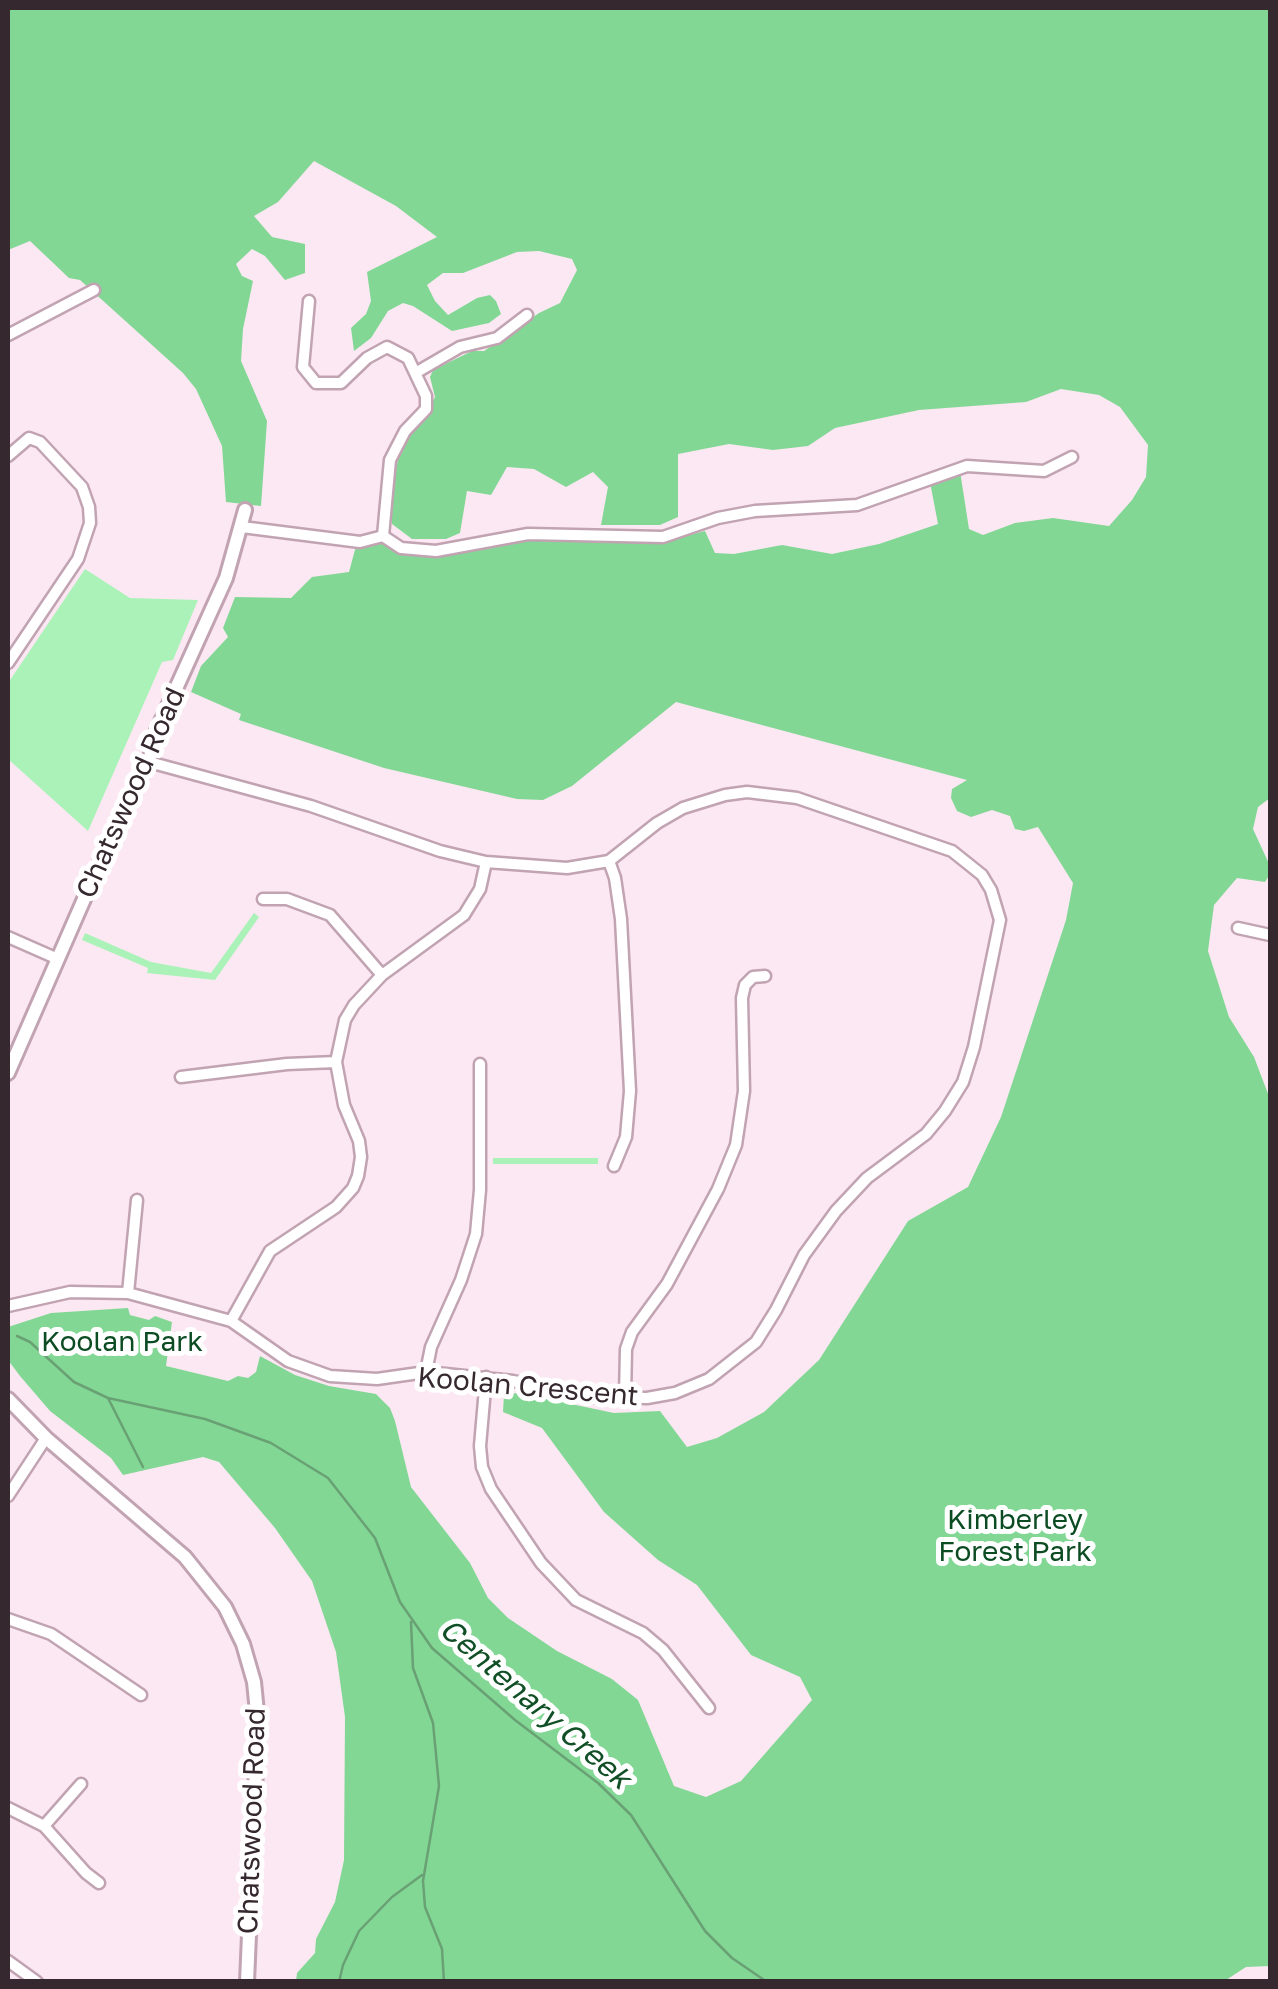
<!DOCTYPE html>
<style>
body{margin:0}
#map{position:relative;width:1278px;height:1989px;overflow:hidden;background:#fce8f2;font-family:"Golos Text",sans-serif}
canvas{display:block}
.frame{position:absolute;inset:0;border:10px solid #35292f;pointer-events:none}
</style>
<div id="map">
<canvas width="1278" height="1989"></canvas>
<div class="frame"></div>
</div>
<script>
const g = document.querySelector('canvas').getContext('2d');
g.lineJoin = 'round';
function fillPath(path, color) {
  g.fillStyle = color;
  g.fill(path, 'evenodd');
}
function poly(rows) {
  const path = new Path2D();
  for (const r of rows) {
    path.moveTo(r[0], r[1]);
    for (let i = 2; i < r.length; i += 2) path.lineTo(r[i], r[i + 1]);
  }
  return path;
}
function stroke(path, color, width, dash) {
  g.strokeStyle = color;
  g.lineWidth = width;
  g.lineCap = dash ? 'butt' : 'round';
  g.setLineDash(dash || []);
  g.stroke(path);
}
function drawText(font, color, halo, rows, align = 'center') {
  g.font = font + ' "Golos Text",sans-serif';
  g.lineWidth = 10;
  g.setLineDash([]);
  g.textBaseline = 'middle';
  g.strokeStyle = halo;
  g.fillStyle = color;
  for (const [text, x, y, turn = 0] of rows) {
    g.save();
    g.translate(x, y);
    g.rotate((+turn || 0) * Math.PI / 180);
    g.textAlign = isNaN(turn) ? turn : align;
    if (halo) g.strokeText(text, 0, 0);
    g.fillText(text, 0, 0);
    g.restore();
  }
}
fillPath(poly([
 [85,569,130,598,198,600,173,660,162,662,88,831,8,759,8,683],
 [254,913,259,917,215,980,147,973,148,968,82,940,85,933,151,962,211,973],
 [493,1158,598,1158,598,1164,493,1164]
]), '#aaf2b8');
fillPath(poly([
 [8,8,1270,8,1270,798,1258,807,1253,829,1270,866,1270,874,1265,882,1237,878,1214,905,1208,951,1229,1017,1254,1057,1270,1099,1270,1966,1246,1967,1223,1982,296,1981,297,1973,315,1953,316,1939,335,1902,344,1860,345,1717,336,1652,312,1581,275,1528,219,1462,203,1457,123,1475,111,1458,50,1411,20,1376,8,1360,8,1327,51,1313,128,1308,130,1315,149,1320,155,1316,172,1322,166,1366,228,1381,238,1376,248,1378,256,1372,260,1356,295,1375,329,1386,376,1394,390,1408,395,1421,411,1487,470,1563,488,1598,508,1618,557,1651,612,1679,638,1700,674,1786,706,1797,741,1781,812,1700,800,1677,751,1655,697,1585,658,1560,604,1512,542,1428,503,1412,504,1394,519,1393,614,1413,660,1411,687,1447,717,1438,764,1412,819,1360,908,1221,968,1187,1001,1117,1066,920,1073,883,1038,827,1024,831,1015,829,1010,816,992,810,971,817,957,811,951,798,952,789,967,780,676,702,572,786,543,800,517,799,384,768,239,720,241,714,191,692,201,666,228,637,223,628,235,597,291,598,312,577,349,572,356,546,384,541,393,550,435,557,515,540,549,538,632,542,670,540,705,531,715,553,734,554,782,545,832,554,879,544,938,524,930,482,960,471,969,529,983,535,1015,523,1053,518,1109,526,1132,500,1146,477,1148,445,1120,407,1099,395,1061,389,1026,402,919,410,835,428,808,446,773,450,729,444,678,454,678,517,660,525,601,525,608,487,593,472,566,487,534,469,507,467,491,495,467,491,460,533,446,539,412,539,392,524,391,500,401,441,424,417,435,397,430,377,433,370,472,351,484,351,539,313,560,303,577,270,572,259,539,251,517,252,463,273,443,273,427,285,435,301,448,315,477,298,490,295,496,301,501,314,489,323,452,331,413,306,403,303,388,311,371,338,354,351,351,328,366,314,371,301,367,272,437,237,396,206,314,161,278,202,254,216,272,237,305,244,305,273,285,280,265,256,252,249,236,264,242,276,253,281,243,329,241,361,267,421,261,506,226,502,222,446,196,389,183,373,80,280,69,278,30,241,8,250]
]), '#82d795');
stroke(poly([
 [17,1336,30,1342,74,1382,108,1398,205,1419,271,1443,328,1478,375,1538,400,1602,432,1648,515,1720,598,1783,631,1815,705,1931,732,1958,767,1982],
 [108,1398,143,1467],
 [411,1622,413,1668,433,1723,439,1786,423,1881,425,1907,442,1949,444,1982],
 [339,1982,343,1965,359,1931,392,1897,422,1875]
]), '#69a174', 2.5);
const minor = poly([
 [309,301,303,367,316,383,341,383,367,358,387,347,408,358,426,396,426,409,405,431,390,460,383,536],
 [8,335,94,290],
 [417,372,460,347,497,338,527,315],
 [8,456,29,438,40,442,82,487,89,507,90,523,78,559,8,663],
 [242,527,360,542,383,536,401,548,436,551,528,534,663,537,718,518,755,511,857,505,967,466,1044,471,1072,457],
 [609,861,615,878,621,919,630,1091,626,1137,614,1166],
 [263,899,287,899,330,915,382,975],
 [1238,928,1270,935],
 [8,937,58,959],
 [181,1077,287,1064,336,1062],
 [128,1293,137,1200],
 [8,1306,70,1292,128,1293,231,1321,288,1361,330,1376,377,1379,426,1372,513,1381,594,1397,647,1398,675,1393,709,1379,756,1342,776,1310,804,1255,836,1211,867,1178,926,1134,945,1111,963,1082,974,1047,1000,920,991,890,982,875,952,851,797,798,747,792,725,795,683,808,657,823,609,861,567,868,486,862,440,851,311,806,149,762],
 [231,1321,270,1251,336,1207,353,1188,358,1176,361,1157,359,1141,344,1105,336,1062,345,1020,354,1005,382,975,464,915,480,889,486,862],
 [426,1372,431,1347,461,1280,476,1234,480,1190,480,1064],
 [486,1377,480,1446,482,1467,491,1489,541,1563,576,1600,643,1633,663,1650,709,1708],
 [625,1397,626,1349,632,1332,667,1284,718,1189,736,1145,744,1091,742,998,745,985,753,977,765,976],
 [8,1496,46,1438],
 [8,1619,51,1634,141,1695],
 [8,1808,44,1826,86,1873,99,1883],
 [44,1826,81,1784],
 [8,1961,37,1982]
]);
const tertiary = poly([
 [8,1073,123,810,149,762,155,735,226,578,245,510],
 [8,1399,46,1438,185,1557,225,1607,243,1644,254,1682,258,1722,247,1982]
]);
stroke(minor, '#c1a3b2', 15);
stroke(tertiary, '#c1a3b2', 18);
stroke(minor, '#fff', 10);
stroke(tertiary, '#fff', 12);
drawText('28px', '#35292f', '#fff', [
 ["Chatswood Road",131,793,-66],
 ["Koolan Crescent",528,1387,5],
 ["Chatswood Road",252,1821,-88]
]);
drawText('28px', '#0c4c23', '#fff', [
 ["Koolan Park",122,1342],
 ["Kimberley",1015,1520],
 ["Forest Park",1015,1552]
]);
drawText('italic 30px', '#114f26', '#fff', [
 ["Centenary Creek",535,1704,41]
]);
</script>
